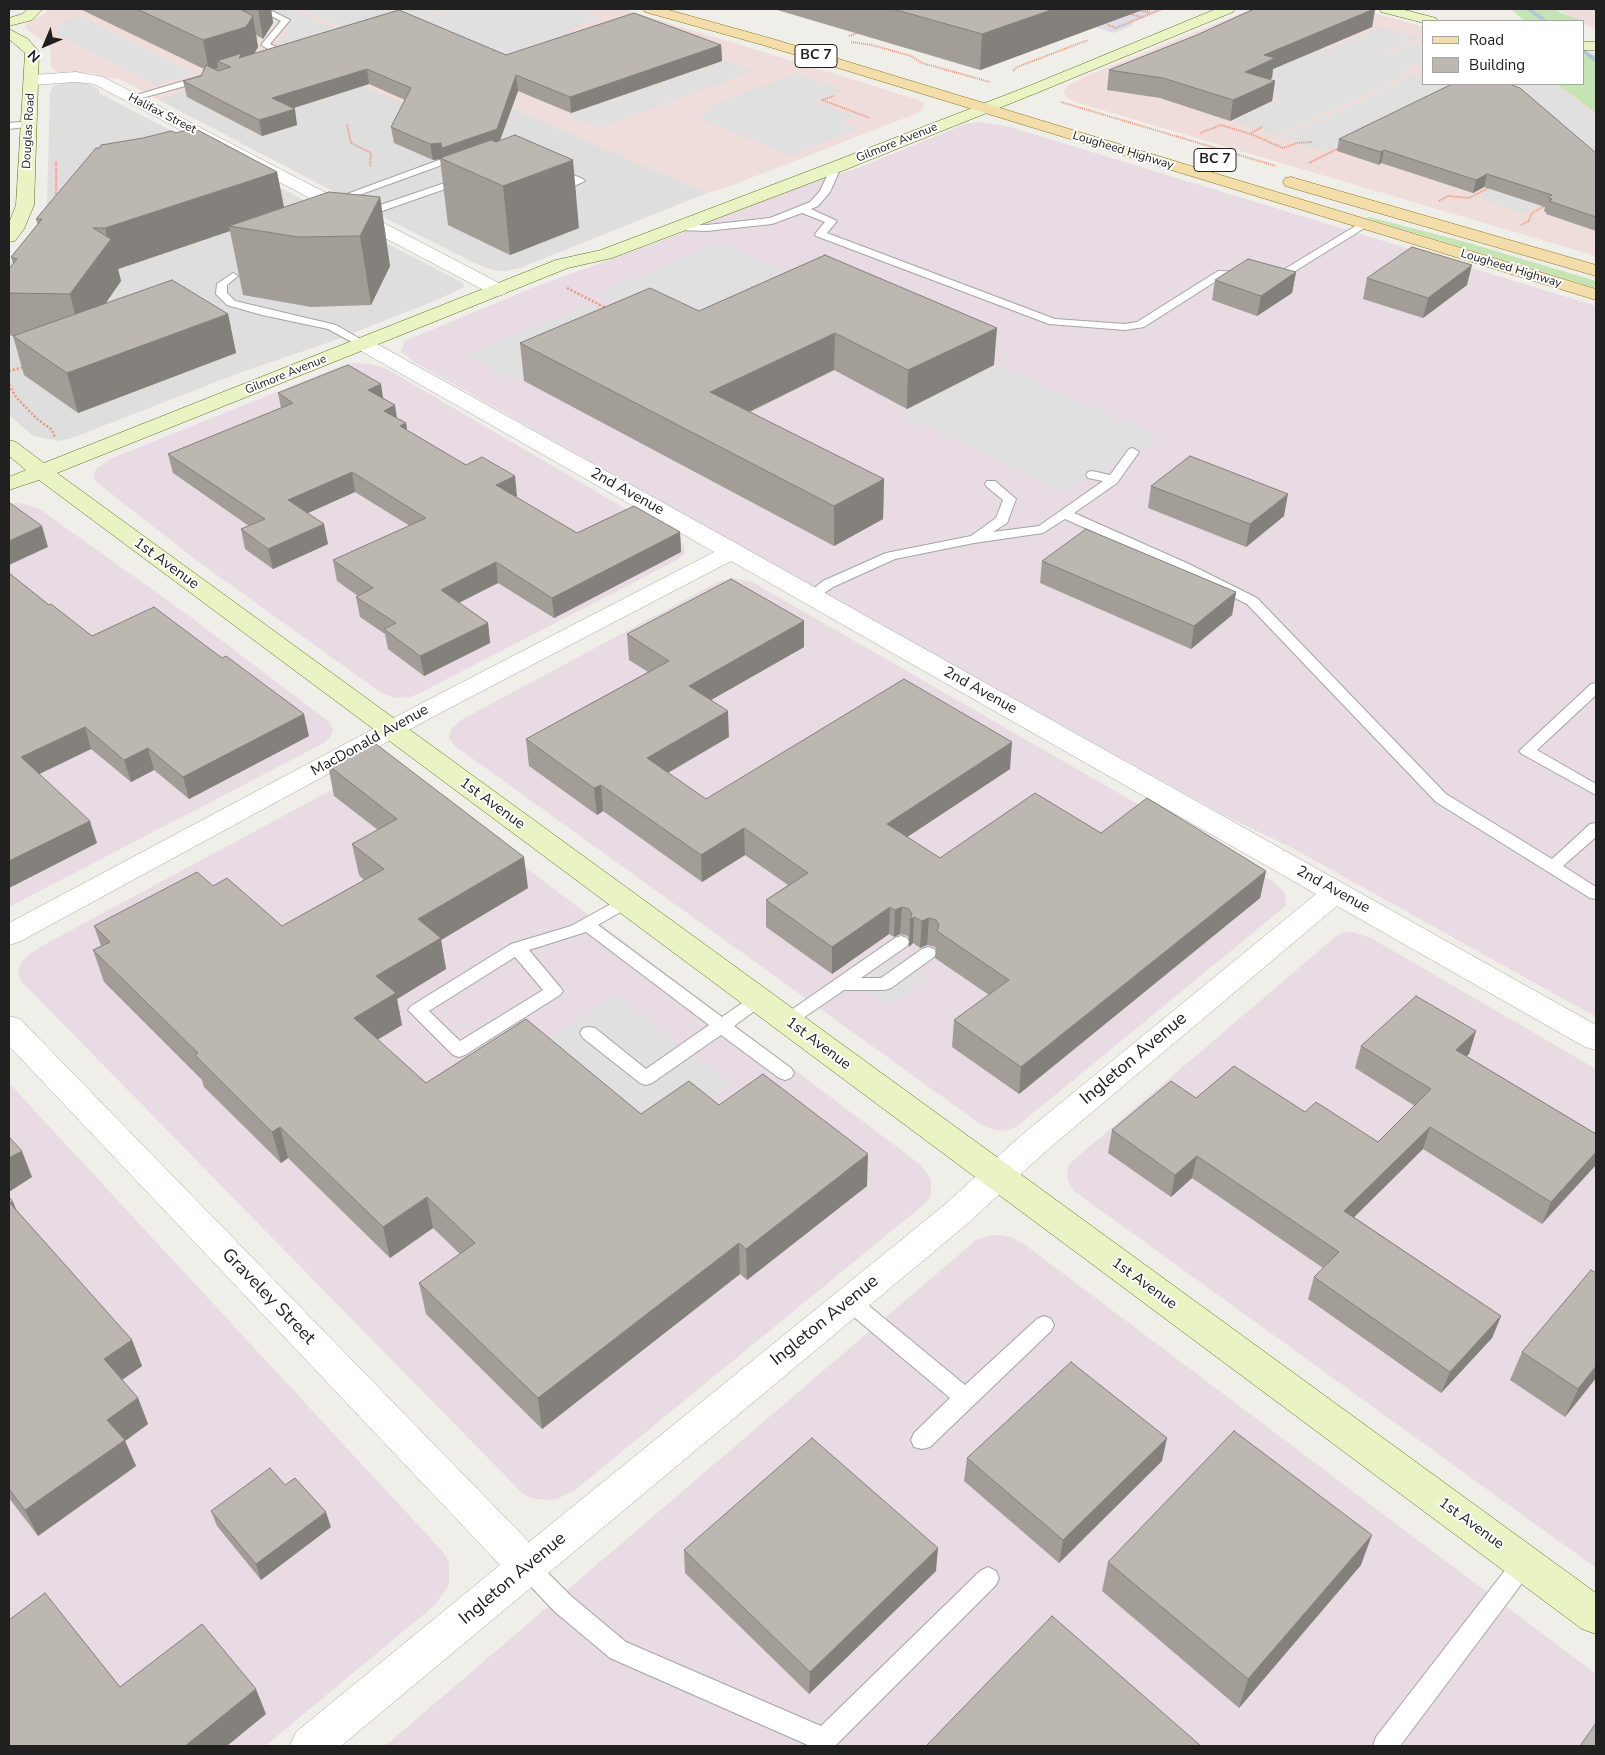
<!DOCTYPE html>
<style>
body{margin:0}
#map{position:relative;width:1605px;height:1755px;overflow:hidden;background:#f0eee8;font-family:"Nunito Sans",sans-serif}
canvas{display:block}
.frame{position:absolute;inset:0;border:10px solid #202020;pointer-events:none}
.legend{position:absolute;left:1422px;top:20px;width:162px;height:65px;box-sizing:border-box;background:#fff;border:1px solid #a6a6a6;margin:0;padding:6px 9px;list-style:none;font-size:15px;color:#202020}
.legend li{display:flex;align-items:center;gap:10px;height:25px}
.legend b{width:25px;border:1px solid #a6a6a6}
.north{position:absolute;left:20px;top:20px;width:50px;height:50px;-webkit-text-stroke:4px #fff;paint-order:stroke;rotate:225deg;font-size:14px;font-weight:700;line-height:20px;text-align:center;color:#202020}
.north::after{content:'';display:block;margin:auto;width:18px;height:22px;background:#202020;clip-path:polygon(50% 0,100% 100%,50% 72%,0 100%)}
</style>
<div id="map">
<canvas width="1605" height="1755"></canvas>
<div class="frame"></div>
<ul class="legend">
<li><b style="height:6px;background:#f2ddab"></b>Road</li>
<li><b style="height:14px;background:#bdb7b1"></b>Building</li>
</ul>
<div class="north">N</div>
</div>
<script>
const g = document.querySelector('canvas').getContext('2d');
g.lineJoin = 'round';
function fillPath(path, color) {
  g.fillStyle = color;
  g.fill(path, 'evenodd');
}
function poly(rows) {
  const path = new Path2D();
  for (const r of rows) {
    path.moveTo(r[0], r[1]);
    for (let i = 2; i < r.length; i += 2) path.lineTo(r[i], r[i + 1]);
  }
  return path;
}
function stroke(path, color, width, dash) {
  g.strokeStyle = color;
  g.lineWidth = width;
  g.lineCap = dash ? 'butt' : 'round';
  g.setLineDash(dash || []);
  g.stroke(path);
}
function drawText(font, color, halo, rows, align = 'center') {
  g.font = font + ' "Nunito Sans",sans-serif';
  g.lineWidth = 4;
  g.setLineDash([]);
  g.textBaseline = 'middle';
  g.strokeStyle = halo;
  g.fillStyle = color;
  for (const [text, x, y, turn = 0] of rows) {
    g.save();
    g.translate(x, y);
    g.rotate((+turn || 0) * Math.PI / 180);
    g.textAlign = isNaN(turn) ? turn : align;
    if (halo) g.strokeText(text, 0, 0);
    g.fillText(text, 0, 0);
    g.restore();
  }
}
fillPath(poly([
 [297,57,459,85,707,193,520,268,505,271,493,270,479,265,367,209,157,99],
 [71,81,87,83,99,89,99,93,463,283,464,287,437,300,330,342,239,373,72,438,58,441,33,436,9,415,9,264,28,242,41,221,47,204,50,92,53,86]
]), '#dedede');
fillPath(poly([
 [48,9,623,9,910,97,920,101,924,104,923,108,915,114,730,186,707,193,459,85,404,104,297,57,157,99,119,79,108,78,94,73,58,72,51,67,51,51,48,45,25,28,26,23,44,14],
 [1252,9,1360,9,1424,27,1424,84,1584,84,1584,52,1596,53,1596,256,1085,105,1070,100,1063,93,1067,86,1086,76],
 [1556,9,1596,9,1596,30,1584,23,1584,21,1579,21]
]), '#eeddda');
fillPath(poly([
 [981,122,1010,127,1596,306,1596,1017,1294,849,1222,814,777,567,411,360,401,351,405,341,412,338,537,286,659,242,784,191,858,168,965,124],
 [354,363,370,364,387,369,679,540,684,546,685,553,677,560,418,694,410,697,394,698,380,692,196,560,94,480,94,473,96,469,110,459,341,366],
 [19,503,38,508,188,615,328,721,333,730,331,736,324,743,9,907,9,504],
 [733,578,752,582,1275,883,1285,893,1286,904,1282,909,1016,1127,1004,1131,988,1128,979,1123,455,746,449,738,451,729,461,720,720,581],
 [363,773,401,774,921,1165,931,1179,931,1194,927,1202,575,1490,557,1499,545,1500,531,1498,522,1493,21,981,18,971,21,963,27,956,40,947],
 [1352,932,1371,938,1596,1069,1596,1568,1074,1191,1069,1183,1067,1176,1068,1165,1335,937,1342,933],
 [9,1083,443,1552,449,1562,449,1585,435,1605,265,1746,9,1746],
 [1000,1235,1011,1237,1024,1244,1596,1674,1596,1746,385,1746,976,1240,988,1236]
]), '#e8dbe4');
fillPath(poly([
 [1511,9,1556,9,1561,13,1584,21,1524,21],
 [1584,55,1596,56,1596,113,1557,84,1584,84],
 [1369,217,1462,241,1596,281,1596,288,1366,218]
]), '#c5e4b4');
fillPath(poly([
 [224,9,291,9,354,37,297,54,278,45,289,29,274,22,232,22],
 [299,9,449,9,363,35],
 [459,9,580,9,603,17,569,29,594,39,504,68,401,26],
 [79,16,195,74,155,85,56,34,60,21],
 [1379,27,1418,38,1383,54,1375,52,1393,57,1387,55,1412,43,1420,45,1424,44,1424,67,1415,64,1400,71,1408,74,1278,136,1232,121,1280,99,1272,94,1263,84,1277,77,1198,52,1265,31,1328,50],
 [722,61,754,70,600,128,567,115],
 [797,74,841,90,815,101,855,116,841,121,859,128,791,155,696,117,712,111,704,108],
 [1414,75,1424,78,1424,84,1440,84,1454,89,1327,151,1282,137],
 [1497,84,1553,84,1563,90,1596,116,1596,154,1581,145,1592,144,1590,142,1578,142],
 [1531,167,1568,188,1524,213,1475,197],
 [721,243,821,288,698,343,596,294],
 [591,305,638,329,514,381,467,355],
 [995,364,1164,439,1122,457,1063,492,898,413],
 [898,957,928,977,889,1006,858,984],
 [616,994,731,1084,644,1146,530,1051]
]), '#e0e0e0');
fillPath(poly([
 [1136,9,1165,9,1133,22,1131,26,1114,33,1095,27]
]), '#dedce6');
fillPath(poly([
 [1526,9,1532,9,1548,21,1542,21,1526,9],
 [1584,49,1596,58,1596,63,1584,54,1584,49]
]), '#adc9d8');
const lane = poly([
 [258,9,268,9,290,20,270,44,285,51,285,55,276,59,270,59,270,55,275,53,261,45,281,21,258,9],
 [204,75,208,78,207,80,131,101,126,98,204,75],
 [30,121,33,122,33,126,9,129,9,123,30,121],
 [439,160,442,161,442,165,337,203,333,204,328,201,439,160],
 [836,164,841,167,830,192,818,206,811,209,837,221,827,233,1055,319,1125,324,1137,322,1218,271,1278,273,1362,222,1370,222,1371,224,1284,278,1224,276,1144,327,1125,330,1049,324,816,236,815,234,825,222,802,213,772,224,707,231,679,230,674,227,679,224,707,225,770,218,810,202,820,191,831,167,836,164],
 [554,167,583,179,585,181,559,193,551,193,551,189,571,181,551,172,549,170,554,167],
 [465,176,470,179,468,181,365,217,361,218,356,215,357,213,465,176],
 [233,273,238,276,227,285,227,293,235,301,336,325,369,344,363,347,359,346,328,329,262,315,227,305,216,294,217,284,233,273],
 [1133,448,1139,452,1117,483,1074,513,1189,564,1257,598,1446,794,1552,859,1590,824,1596,823,1596,837,1563,866,1596,887,1596,899,1590,898,1436,802,1247,604,1179,570,1065,519,1043,533,974,543,895,559,833,587,816,599,811,600,804,596,823,581,886,553,971,536,996,518,1003,500,987,487,985,484,987,481,995,481,1016,499,1007,523,993,532,1039,526,1103,481,1088,478,1086,475,1088,472,1092,471,1110,475,1129,449,1133,448],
 [1596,683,1596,695,1537,750,1596,784,1596,795,1522,754,1519,751,1591,684,1596,683],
 [625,896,631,898,633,902,631,906,598,925,722,1017,752,996,758,994,764,996,767,1000,764,1004,734,1026,791,1068,794,1073,791,1078,785,1080,779,1078,721,1035,652,1083,646,1085,640,1083,583,1038,580,1033,583,1028,589,1027,595,1028,646,1069,709,1025,586,932,529,950,560,987,563,991,560,995,465,1055,459,1057,453,1055,408,1010,411,1006,511,944,571,926,625,896],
 [515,957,543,990,460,1041,429,1011,515,957],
 [901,936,907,938,909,942,907,946,861,978,881,978,922,949,928,947,934,949,936,953,934,957,891,988,885,990,844,990,793,1025,787,1027,781,1025,778,1021,781,1017,895,938,901,936],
 [849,1293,856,1295,965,1385,1037,1319,1044,1316,1051,1319,1054,1325,1051,1331,930,1447,922,1449,914,1447,911,1440,914,1433,950,1398,842,1307,839,1301,842,1295,849,1293],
 [1524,1553,1532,1556,1535,1563,1532,1570,1400,1746,1373,1746,1376,1737,1516,1556,1524,1553],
 [527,1557,535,1560,571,1596,626,1642,821,1726,980,1571,988,1567,996,1571,999,1578,996,1585,835,1746,810,1746,610,1658,555,1612,519,1574,516,1567,519,1560,527,1557]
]);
const street = poly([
 [76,72,103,77,505,286,507,290,505,294,498,296,491,294,94,84,76,82,32,85,27,83,24,80,27,77,32,75,76,72],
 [363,338,370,340,741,546,1596,1025,1596,1050,1585,1047,1337,906,1046,1151,967,1224,341,1746,290,1746,296,1732,500,1565,9,1046,9,1016,20,1019,529,1542,943,1206,1024,1133,1316,894,731,561,440,713,19,942,9,945,9,923,422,703,714,552,356,348,353,344,356,340,363,338]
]);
const secondary = poly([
 [28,9,43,9,32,20,9,26,9,18,22,14,28,9],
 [1216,9,1235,9,1233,12,1039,92,842,171,612,258,568,268,57,473,1596,1593,1596,1634,1582,1629,39,480,9,490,9,477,26,470,9,456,9,440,16,442,44,463,556,260,601,250,830,163,1029,86,1216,9],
 [1379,9,1401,9,1436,18,1438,21,1424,21,1424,23,1381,12,1379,9],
 [9,29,28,39,39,52,34,205,24,229,15,241,9,242,9,223,16,205,25,53,9,39,9,29],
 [1584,42,1596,42,1596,50,1584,50,1584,42]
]);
const primary = poly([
 [643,9,665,9,773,39,1596,289,1596,300,763,45,645,12,643,9],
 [1291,177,1596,265,1596,276,1285,186,1283,182,1285,178,1291,177]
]);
stroke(lane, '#a4a4a4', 2);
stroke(street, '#a4a4a4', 1);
stroke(secondary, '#586e11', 1);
stroke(primary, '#8c7410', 1);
stroke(poly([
 [1133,9,1149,13],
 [1141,9,1150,12],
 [1128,13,1141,17],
 [1108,25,1116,28,1162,9],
 [849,36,861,32],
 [851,42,872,45,911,56,922,63,990,82],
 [1013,71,1017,67,1088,40],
 [834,96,822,100,870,118],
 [1061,102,1276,166],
 [347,124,351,143,371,153,370,166],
 [1200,133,1221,125,1250,134,1262,127],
 [1251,134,1283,148,1297,143,1313,142],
 [56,162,56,198],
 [1309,163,1339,148],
 [1439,201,1448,196,1469,198,1490,187],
 [1521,225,1529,221,1532,213,1546,205]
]), '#eb977e', 2, [1, 1]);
stroke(poly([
 [567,288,608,309],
 [9,371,24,367],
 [9,385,16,397,36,418,52,430,55,438]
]), '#eb977e', 2.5, [2, 2]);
fillPath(lane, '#fff');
fillPath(street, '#fff');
fillPath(secondary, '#eaf3c3');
fillPath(primary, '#f2ddab');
fillPath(poly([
 [80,9,271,9,273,23,263,39,256,35,258,47,254,53,506,55,721,45,722,61,571,113,518,91,500,141,579,228,510,255,448,225,440,159,433,160,394,143,391,127,405,100,369,84,293,108,297,125,262,136,187,97,183,81,201,76,204,69],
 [774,9,1145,9,980,70],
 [1254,9,1375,9,1372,27,1273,69,1272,78,1269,80,1275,81,1272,101,1230,121,1160,98,1107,90,1109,70,1197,35],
 [176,133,277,172,284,207,380,197,390,266,371,305,311,307,243,295,230,231,118,269,121,281,106,303,228,314,236,353,78,413,24,375,13,336,9,335,9,269,13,264,11,257,38,225,36,219,100,148],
 [1339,139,1596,153,1596,231,1546,214,1546,212,1544,211,1545,207,1484,187,1473,193,1381,163,1379,165,1337,151],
 [825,255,994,365,907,409,834,370,750,412,884,479,883,519,834,546,524,381,520,343,699,311],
 [1296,272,1292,293,1257,316,1212,300,1215,280],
 [1367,278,1467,285,1423,318,1363,299],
 [278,393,383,398,397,418,406,423,407,430,517,496,516,497,577,533,680,532,681,552,554,618,498,583,459,603,488,623,490,643,424,676,388,649,385,634,360,617,356,597,358,596,337,581,333,560,410,526,355,492,308,513,328,544,273,569,245,549,241,529,249,526,173,473,168,454,281,408],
 [1151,486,1284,516,1246,547,1148,508],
 [1042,561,1236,592,1232,615,1191,649,1040,583],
 [9,573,49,605,92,636,309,736,189,799,154,770,131,782,91,749,39,774,97,843,9,888],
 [804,621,804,647,711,700,729,737,668,773,706,799,1010,769,907,837,940,858,1101,833,1266,871,1260,898,1019,1094,952,1047,954,1020,989,995,935,958,936,949,935,947,927,945,920,948,913,943,909,947,909,939,908,936,900,934,894,937,889,934,832,974,766,927,766,900,788,885,745,855,702,882,603,811,597,815,529,766,526,739,648,672,629,660,627,634],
 [328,765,528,888,441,940,446,969,397,999,402,1025,377,1040,426,1083,641,1114,719,1105,867,1186,747,1280,740,1274,542,1429,426,1314,419,1283,460,1254,433,1228,390,1258,288,1158,281,1163,204,1087,202,1080,104,982,93,950,101,946,94,926,213,886,282,926,364,880,359,875,352,844,378,830,334,796],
 [1476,1031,1469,1054,1466,1056,1596,1134,1542,1224,1423,1149,1354,1217,1501,1316,1492,1338,1441,1393,1308,1299,1314,1277,1323,1268,1192,1178,1171,1197,1108,1153,1112,1130,1196,1098,1305,1112,1378,1142,1415,1106,1355,1068,1361,1046],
 [9,1197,13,1202,16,1210,132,1340,142,1366,122,1380,138,1398,148,1424,125,1441,136,1466,38,1536,9,1498],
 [1596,1273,1596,1378,1565,1417,1510,1380,1522,1352],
 [967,1458,1162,1461,1059,1563,964,1481],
 [285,1485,331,1527,261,1580,217,1526,211,1511],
 [684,1550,936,1571,809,1694,685,1573],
 [1108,1562,1361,1565,1239,1708,1102,1591]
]), '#a39d98');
fillPath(poly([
 [237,9,245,9,248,24,253,16,258,47,252,58,217,61,218,68,209,71,203,40],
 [258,9,271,9,273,23,263,39],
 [1054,9,1145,9,980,70,982,34],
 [1374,9,1375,9,1372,27,1273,69,1272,78,1242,92,1245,72,1264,55],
 [721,45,722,61,571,113,570,97],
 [367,69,369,84,275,114,272,98],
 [516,75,518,91,498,145,443,159,442,148],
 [1275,81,1272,101,1230,121,1233,100],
 [295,109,297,125,262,136,259,120],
 [441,143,443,159,440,158,440,159,433,160,430,144],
 [1384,150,1381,163,1379,165,1381,152],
 [573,160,579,228,510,255,503,186],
 [277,172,285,213,229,226,230,231,118,269,121,281,81,338,70,294,108,243,105,228],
 [1487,174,1484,187,1473,193,1476,180],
 [380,197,390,266,371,305,360,236],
 [1472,265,1467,285,1423,318,1428,298],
 [1296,272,1292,293,1257,316,1261,296],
 [228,314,236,353,78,413,67,373],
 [997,328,994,365,907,409,908,370],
 [835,333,834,370,711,430,710,392],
 [381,384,384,404,368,390],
 [395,405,398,425,384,411],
 [406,423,409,443,400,426],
 [352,472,355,492,292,520,288,500],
 [515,476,517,496,499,505,496,485],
 [884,479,883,519,834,546,834,506],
 [1288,494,1284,516,1246,547,1250,524],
 [324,524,328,544,273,569,268,549],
 [42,526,48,547,9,565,9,541],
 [680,532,681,552,554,618,552,598],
 [496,562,498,583,444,610,441,590],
 [1236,592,1232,615,1191,649,1194,626],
 [804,621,804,647,690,712,689,686],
 [488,623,490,643,424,676,420,656],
 [728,711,729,737,648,784,647,758],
 [304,714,309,736,189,799,183,777],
 [85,727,91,749,29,779,21,757],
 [1012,742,1010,769,886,851,887,824],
 [148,748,154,770,131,782,124,760],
 [601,785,603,811,597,815,594,788],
 [90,821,97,843,9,888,9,861],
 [744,828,745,855,702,882,701,855],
 [524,857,528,888,441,940,446,969,397,999,402,1025,360,1050,354,1018,376,976,418,919],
 [1266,871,1260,898,1019,1094,1021,1067],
 [890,907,889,934,832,974,832,947],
 [902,907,900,934,894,937,895,910],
 [914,917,913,943,909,947,910,920],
 [929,918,927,945,920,948,922,921],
 [1476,1031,1469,1054,1448,1073,1456,1050],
 [280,1127,288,1158,281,1163,272,1132],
 [1430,1127,1423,1149,1338,1233,1344,1211],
 [22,1151,32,1177,9,1192,9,1158],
 [1596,1152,1596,1165,1542,1224,1551,1202],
 [868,1154,867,1186,747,1280,746,1249],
 [1197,1156,1192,1178,1171,1197,1175,1175],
 [427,1197,433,1228,390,1258,383,1227],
 [13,1202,24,1228,10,1203],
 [739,1243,740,1274,542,1429,538,1398],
 [1501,1316,1492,1338,1441,1393,1450,1372],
 [132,1340,142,1366,114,1385,104,1359],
 [1596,1366,1596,1378,1565,1417,1578,1389],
 [138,1398,148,1424,125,1441,136,1466,38,1536,25,1510,107,1420],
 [1167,1438,1162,1461,1059,1563,1063,1540],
 [326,1512,331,1527,261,1580,256,1564],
 [1372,1535,1361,1565,1239,1708,1248,1679],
 [938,1548,936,1571,809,1694,810,1672],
 [256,1689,266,1714,227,1746,185,1746]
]), '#84807c');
const building = poly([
 [137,9,240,9,253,16,246,27,203,40,137,9],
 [893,9,1054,9,982,34,893,9],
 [1254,9,1374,9,1264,55,1275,58,1245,72,1275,81,1233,100,1163,78,1109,70,1197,35,1254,9],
 [399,10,506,55,634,13,721,45,570,97,516,75,497,129,442,148,441,143,430,144,391,127,411,88,367,69,272,98,295,109,259,120,183,81,201,76,206,65,218,71,231,67,217,61,242,53,239,58,399,10],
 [1452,84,1509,84,1512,85,1520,88,1596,153,1596,217,1549,201,1552,199,1548,198,1552,195,1487,174,1476,180,1384,150,1381,152,1339,139,1452,84],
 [194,128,277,172,105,228,93,228,111,239,70,294,9,293,9,269,17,259,11,257,42,219,36,219,96,148,100,148,101,145,143,138,171,131,176,133,194,128],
 [515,135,573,160,503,186,440,158,491,140,496,142,515,135],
 [329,192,380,197,360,236,298,237,229,226,329,192],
 [1412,247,1472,265,1428,298,1367,278,1412,247],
 [825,255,997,328,908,370,835,333,710,392,884,479,834,506,520,343,650,288,699,311,825,255],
 [1248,259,1296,272,1261,296,1215,280,1248,259],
 [172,280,228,314,67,373,13,336,172,280],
 [348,365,381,384,368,390,395,405,384,411,406,423,400,426,466,465,482,457,515,476,496,485,577,533,634,506,680,532,552,598,496,562,441,590,488,623,420,656,384,629,396,623,356,597,373,588,333,560,426,518,352,472,288,500,324,524,268,549,241,529,265,519,168,454,293,403,278,393,348,365],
 [1190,456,1288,494,1250,524,1151,486,1190,456],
 [9,503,10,503,42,526,9,541,9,503],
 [1086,529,1236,592,1194,626,1042,561,1086,529],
 [9,573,49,605,51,604,92,636,154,607,222,658,226,656,304,714,183,777,148,748,124,760,85,727,21,757,90,821,9,861,9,573],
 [731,579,804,621,689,686,728,711,647,758,706,799,904,679,1012,742,887,824,940,858,1035,793,1101,833,1147,798,1266,871,1021,1067,954,1020,1009,980,937,931,939,925,936,920,929,918,922,921,914,917,910,920,912,914,909,909,902,907,895,910,890,907,832,947,766,900,808,873,744,828,701,855,601,785,594,788,526,739,669,661,627,634,731,579],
 [372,741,524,857,418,919,441,938,376,976,396,993,354,1018,426,1083,526,1019,641,1114,689,1081,719,1105,763,1074,868,1154,746,1249,739,1243,538,1398,419,1283,475,1243,427,1197,383,1227,280,1127,272,1132,195,1055,198,1053,93,950,110,942,94,926,197,872,213,886,227,878,282,926,384,869,352,844,397,819,328,765,372,741],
 [1416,996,1476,1031,1456,1050,1596,1134,1596,1152,1551,1202,1430,1127,1344,1211,1501,1316,1450,1372,1314,1277,1339,1252,1197,1156,1175,1175,1112,1130,1171,1081,1196,1098,1234,1066,1305,1112,1316,1102,1378,1142,1431,1089,1361,1046,1416,996],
 [9,1137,22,1151,9,1158,9,1137],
 [9,1197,13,1202,10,1203,132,1340,104,1359,138,1398,107,1420,125,1440,25,1510,9,1489,9,1197],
 [1591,1270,1596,1273,1596,1366,1578,1389,1522,1352,1591,1270],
 [1071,1362,1167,1438,1063,1540,967,1458,1071,1362],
 [1234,1431,1372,1535,1248,1679,1108,1562,1234,1431],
 [812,1438,938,1548,810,1672,684,1550,812,1438],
 [270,1468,285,1485,295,1478,326,1512,256,1564,211,1511,270,1468],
 [45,1593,120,1687,202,1624,256,1689,185,1746,9,1746,9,1620,45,1593],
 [1052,1616,1201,1746,926,1746,1052,1616],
 [1596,1723,1596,1746,1580,1746,1596,1723]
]);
fillPath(building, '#bdb7b1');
stroke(building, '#84807c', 1);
drawText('12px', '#202020', '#fff', [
 ["Halifax Street",162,114,27],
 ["Douglas Road",29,131,-87],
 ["Gilmore Avenue",897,143,-22],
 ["Lougheed Highway",1123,151,17],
 ["Lougheed Highway",1511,269,17],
 ["Gilmore Avenue",286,375,-22]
]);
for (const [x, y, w] of [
 [816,56,42],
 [1215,160,42]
]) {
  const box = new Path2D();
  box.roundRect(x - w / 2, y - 11.5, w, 23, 4);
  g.fillStyle = '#fff';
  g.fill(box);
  stroke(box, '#202020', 1);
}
drawText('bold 14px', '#202020', null, [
 ["BC 7",816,56],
 ["BC 7",1215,160]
]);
drawText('15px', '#202020', '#fff', [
 ["2nd Avenue",627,492,29],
 ["1st Avenue",166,564,36],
 ["2nd Avenue",980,691,29],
 ["MacDonald Avenue",370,741,-29],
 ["1st Avenue",492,804,36],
 ["2nd Avenue",1333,890,29],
 ["1st Avenue",818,1044,37],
 ["1st Avenue",1144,1284,36],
 ["1st Avenue",1471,1524,36]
]);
drawText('18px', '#202020', '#fff', [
 ["Ingleton Avenue",1134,1059,-40],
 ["Graveley Street",268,1297,46],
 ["Ingleton Avenue",825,1321,-39],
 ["Ingleton Avenue",513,1579,-40]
]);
</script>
